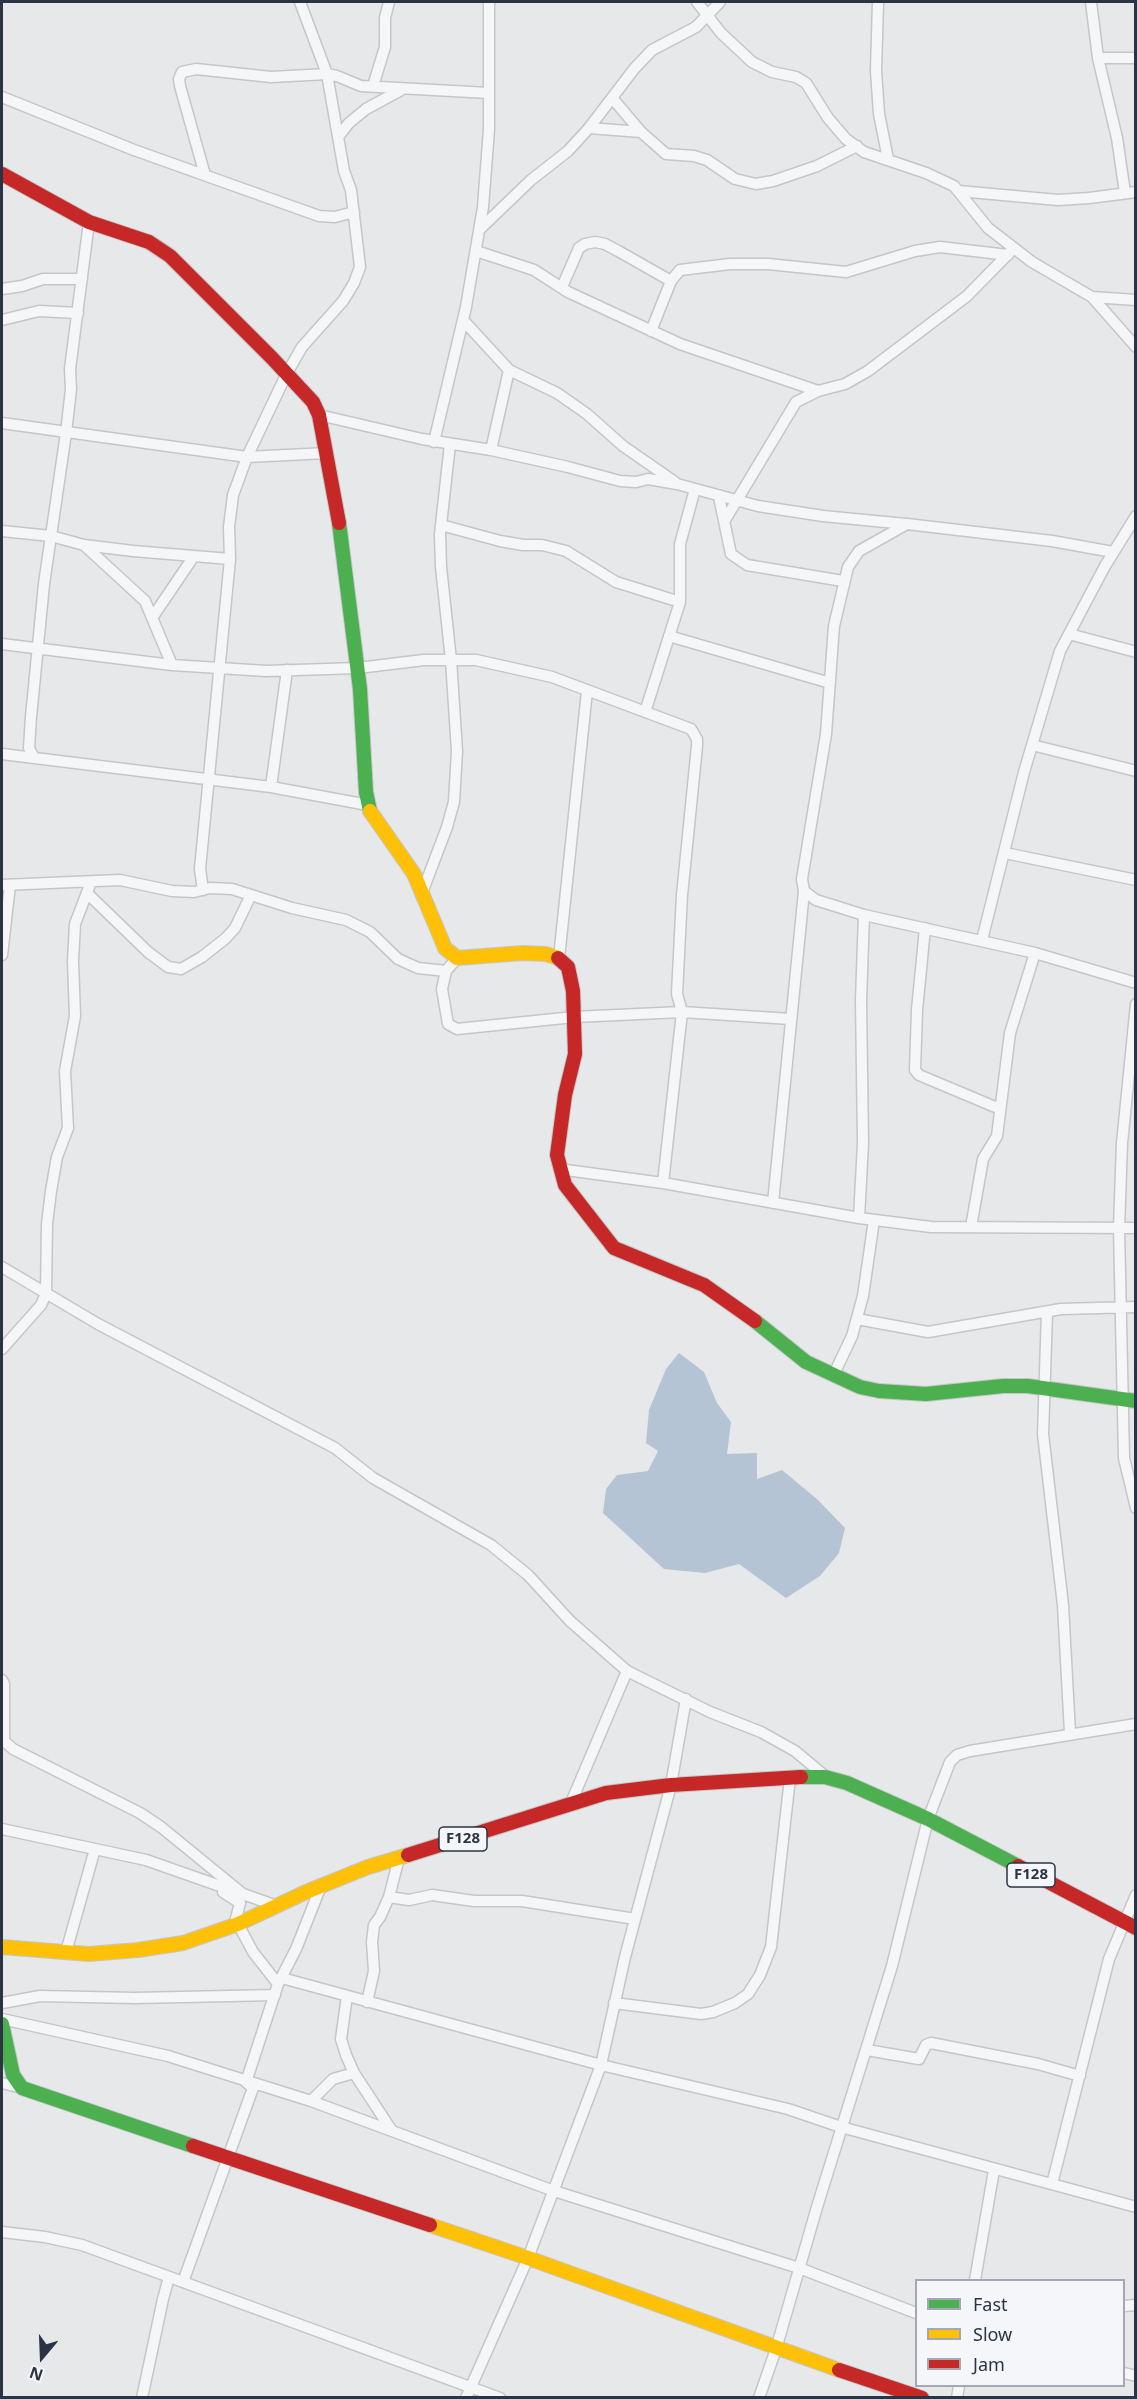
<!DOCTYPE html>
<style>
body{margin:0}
#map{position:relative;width:1137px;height:2399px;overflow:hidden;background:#e6e8ea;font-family:"Noto Sans",sans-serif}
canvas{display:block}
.frame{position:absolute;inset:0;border:3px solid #2b3445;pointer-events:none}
.legend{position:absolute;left:915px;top:2279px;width:210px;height:108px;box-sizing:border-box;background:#f4f6f9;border:2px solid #a4a8b1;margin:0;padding:8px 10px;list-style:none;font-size:18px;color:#2b3445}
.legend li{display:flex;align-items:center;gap:12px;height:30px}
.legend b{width:30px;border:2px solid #a4a8b1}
.north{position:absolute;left:12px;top:2327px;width:60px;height:60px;-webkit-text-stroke:4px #f4f6f9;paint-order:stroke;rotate:199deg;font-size:16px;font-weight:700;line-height:24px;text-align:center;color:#2b3445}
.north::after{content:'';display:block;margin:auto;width:21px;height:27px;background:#2b3445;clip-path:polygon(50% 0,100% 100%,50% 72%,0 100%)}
</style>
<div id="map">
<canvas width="1137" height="2399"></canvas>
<div class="frame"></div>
<ul class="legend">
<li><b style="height:8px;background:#4caf50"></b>Fast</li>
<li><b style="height:8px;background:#ffc107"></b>Slow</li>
<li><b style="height:8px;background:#c62828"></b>Jam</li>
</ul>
<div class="north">N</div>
</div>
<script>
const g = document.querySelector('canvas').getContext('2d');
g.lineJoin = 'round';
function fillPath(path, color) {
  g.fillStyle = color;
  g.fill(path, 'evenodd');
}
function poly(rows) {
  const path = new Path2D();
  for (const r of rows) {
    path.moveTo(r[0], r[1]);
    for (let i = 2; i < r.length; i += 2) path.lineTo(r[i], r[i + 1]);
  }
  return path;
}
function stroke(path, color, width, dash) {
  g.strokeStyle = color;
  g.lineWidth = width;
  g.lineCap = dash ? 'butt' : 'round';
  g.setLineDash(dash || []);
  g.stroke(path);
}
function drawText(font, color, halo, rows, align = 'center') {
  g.font = font + ' "Noto Sans",sans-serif';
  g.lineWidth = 5;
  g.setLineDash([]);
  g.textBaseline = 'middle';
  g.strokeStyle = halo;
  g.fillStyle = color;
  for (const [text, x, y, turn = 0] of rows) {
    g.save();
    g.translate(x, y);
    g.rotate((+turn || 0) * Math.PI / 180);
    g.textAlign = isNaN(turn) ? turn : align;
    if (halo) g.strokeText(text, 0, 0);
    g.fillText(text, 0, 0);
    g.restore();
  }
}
fillPath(poly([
 [679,1353,704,1372,717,1403,731,1422,727,1454,757,1453,757,1479,782,1470,818,1500,845,1528,839,1553,820,1576,786,1598,739,1564,705,1573,664,1569,603,1513,606,1489,617,1475,648,1471,658,1451,646,1443,649,1410,666,1369]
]), '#b4c4d5');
const street = poly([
 [697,2,721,33,752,62,772,72,796,77,806,83,828,118,846,139,864,152,926,173,954,186,988,228,1032,262,1092,297,1136,347],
 [878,2,876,71,879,114,888,159],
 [1091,2,1098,58],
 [373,86,385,47,385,18,389,2],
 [2,97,134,150,319,216,335,217,354,212],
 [613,99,641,132,666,154,694,156,707,160,735,179,756,184,773,181,817,166,857,146],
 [589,128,641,132],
 [338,137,349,123,366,109,401,90],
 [205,175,180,86,179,79,182,72,196,69,271,77,327,74,337,76,361,86,489,93],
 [959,191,1058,200,1089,198,1136,192],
 [1125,193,1117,138,1098,58,1136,58],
 [479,230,531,180,568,151,589,128,634,69,652,50,696,27,720,2],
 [476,251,534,270,568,292,680,344,818,391],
 [562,287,579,248,585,244,595,242,605,244,620,252,671,281],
 [2,289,22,286,43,279,82,279],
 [1092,297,1136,300],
 [2,320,39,311,78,313],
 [463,320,509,370,557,393,587,414,623,446,675,482],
 [651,331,671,281,680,270,730,264,768,264,846,272,915,251,940,247,1008,255],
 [319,415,422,439,491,450,568,467,620,481,636,482,648,479,677,484,758,506,823,516,906,524],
 [2,423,247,457,327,453],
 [434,442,466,307,483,207,489,129,489,2],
 [491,450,509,370],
 [719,497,731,554,747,565,843,581],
 [725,520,796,402,818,391,845,384,868,371,967,296,1014,248],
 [441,525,500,541,523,545,542,545,566,551,616,582,680,602],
 [2,531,51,536,84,545,133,551,230,559],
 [84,545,145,601,172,665],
 [152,618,194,556],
 [1069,634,1136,652],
 [669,636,830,683],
 [2,644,172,665,266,671,358,668,424,660,476,660,552,677,691,729,697,739,697,746,682,895,677,994,682,1012,663,1183],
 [645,712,680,602,680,544,695,489],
 [1032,745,1136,771],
 [2,754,271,787,368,805],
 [33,756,29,748,31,717,44,584,66,433,71,389,70,369,89,222],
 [271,787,287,670],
 [1005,853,1136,880],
 [2,885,120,880,172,891,194,892,210,888,232,889,292,908,346,920,370,932,398,959,418,968,446,971],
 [203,890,200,869,230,559,229,527,233,495,247,457,287,373,302,347,343,301,354,283,360,267,351,190,344,171,327,74,300,2],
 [804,891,816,900,864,915,1035,953,1136,983],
 [87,893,148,952,168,967,181,969,202,957,226,938,235,928,251,895],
 [422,893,447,827,454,802,457,751,451,660,441,567,440,534,450,444],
 [925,928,917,1010,915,1070,919,1075,1000,1109],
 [982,940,1024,772,1060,651,1105,566,1136,516],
 [2,955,10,885],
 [457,958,446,971,442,989,448,1024,457,1029,574,1017,682,1012,791,1019],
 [559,958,587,691],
 [1136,1004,1122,1143,1119,1228,1124,1458,1136,1508],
 [558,1164,566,1170,663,1183,859,1218,931,1227,1136,1228],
 [773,1203,804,891,802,879,826,734,834,626,848,567,859,551,907,524,1052,541,1113,552],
 [859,1218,863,1143,861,1000,864,915],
 [971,1227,983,1159,997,1136,1010,1033,1035,953],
 [2,1267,98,1324,335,1448,373,1478,491,1545,528,1575,570,1621,627,1671,710,1712,761,1732,795,1751,825,1776],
 [1047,1312,1043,1434,1063,1605,1070,1733],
 [857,1319,928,1332,1061,1309,1136,1307],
 [2,1349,41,1305,46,1294,47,1224,51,1191,57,1157,68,1128,65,1071,75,1016,73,961,75,924,91,882],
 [834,1374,852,1336,863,1296,874,1220],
 [2,1680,4,1684,4,1741,13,1749,140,1813,161,1827,243,1894],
 [570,1805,627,1671],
 [2,1829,146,1860,277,1906],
 [223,1892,240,1903,234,1926],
 [389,1897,409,1900,432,1895,474,1901,522,1901,635,1919],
 [238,1924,253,1952,278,1984],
 [66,1952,95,1849],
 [282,1978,601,2065,788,2109,841,2127,1136,2207],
 [347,1996,341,2039,346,2055,354,2073,392,2131],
 [367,2002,374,1971,372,1942,374,1925,380,1917,389,1897,399,1858],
 [2,2003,40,1996,135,1998,275,1995],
 [614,2003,701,2014,713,2012,735,2003,748,1994,760,1975,771,1947,790,1778],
 [2,2019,168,2056,311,2101,554,2191,799,2268,916,2313],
 [867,2050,919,2059,926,2045,931,2043,1038,2064,1080,2076],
 [2,2083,22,2088],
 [311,2101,333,2079,354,2073],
 [1052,2184,1109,1959,1136,1895],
 [2,2232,45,2237,82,2245,500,2398],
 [975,2280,994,2170],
 [183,2282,253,2088,246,2082,278,1984,296,1949,321,1886],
 [1124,2306,1136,2305],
 [1124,2373,1136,2376],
 [142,2398,163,2299,169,2277],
 [466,2398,528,2258,601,2065,625,1957,671,1785,686,1699],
 [759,2398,776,2349,817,2207,892,1966,928,1819,950,1762,957,1755,970,1751,1136,1724],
 [957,2398,959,2386]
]);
const fast = poly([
 [339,523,360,689,366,792,370,811],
 [755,1321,806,1362,860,1387,879,1391,926,1394,1003,1386,1028,1386,1136,1401],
 [801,1777,825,1777,847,1783,928,1819,1018,1866],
 [2,2024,13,2075,22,2088,193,2146]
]);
const slow = poly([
 [370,811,414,874,445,948,457,958,523,953,546,954,558,958],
 [2,1947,89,1954,138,1950,183,1943,238,1924,306,1892,368,1867,408,1855],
 [430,2225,528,2258,839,2370]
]);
const jam = poly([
 [2,174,89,222,149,242,170,256,272,358,313,402,319,415,339,523],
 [558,958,568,967,573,991,575,1054,565,1095,557,1155,565,1185,614,1248,704,1285,755,1321],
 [408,1855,606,1793,671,1785,801,1777],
 [1018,1866,1136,1928],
 [193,2146,430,2225],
 [839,2370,922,2398]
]);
stroke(street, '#c4c6c8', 13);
stroke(fast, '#c4c6c8', 16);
stroke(slow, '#c4c6c8', 16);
stroke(jam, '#c4c6c8', 16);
stroke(street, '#f5f6f7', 10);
stroke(fast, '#4caf50', 14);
stroke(slow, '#ffc107', 14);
stroke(jam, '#c62828', 14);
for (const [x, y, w] of [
 [463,1839,48],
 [1031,1875,48]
]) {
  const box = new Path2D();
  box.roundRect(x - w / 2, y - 12, w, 24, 4.5);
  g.fillStyle = '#f4f6f9';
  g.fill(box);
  stroke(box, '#2b3445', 1.5);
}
drawText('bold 15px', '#2b3445', null, [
 ["F128",463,1839],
 ["F128",1031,1875]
]);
</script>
